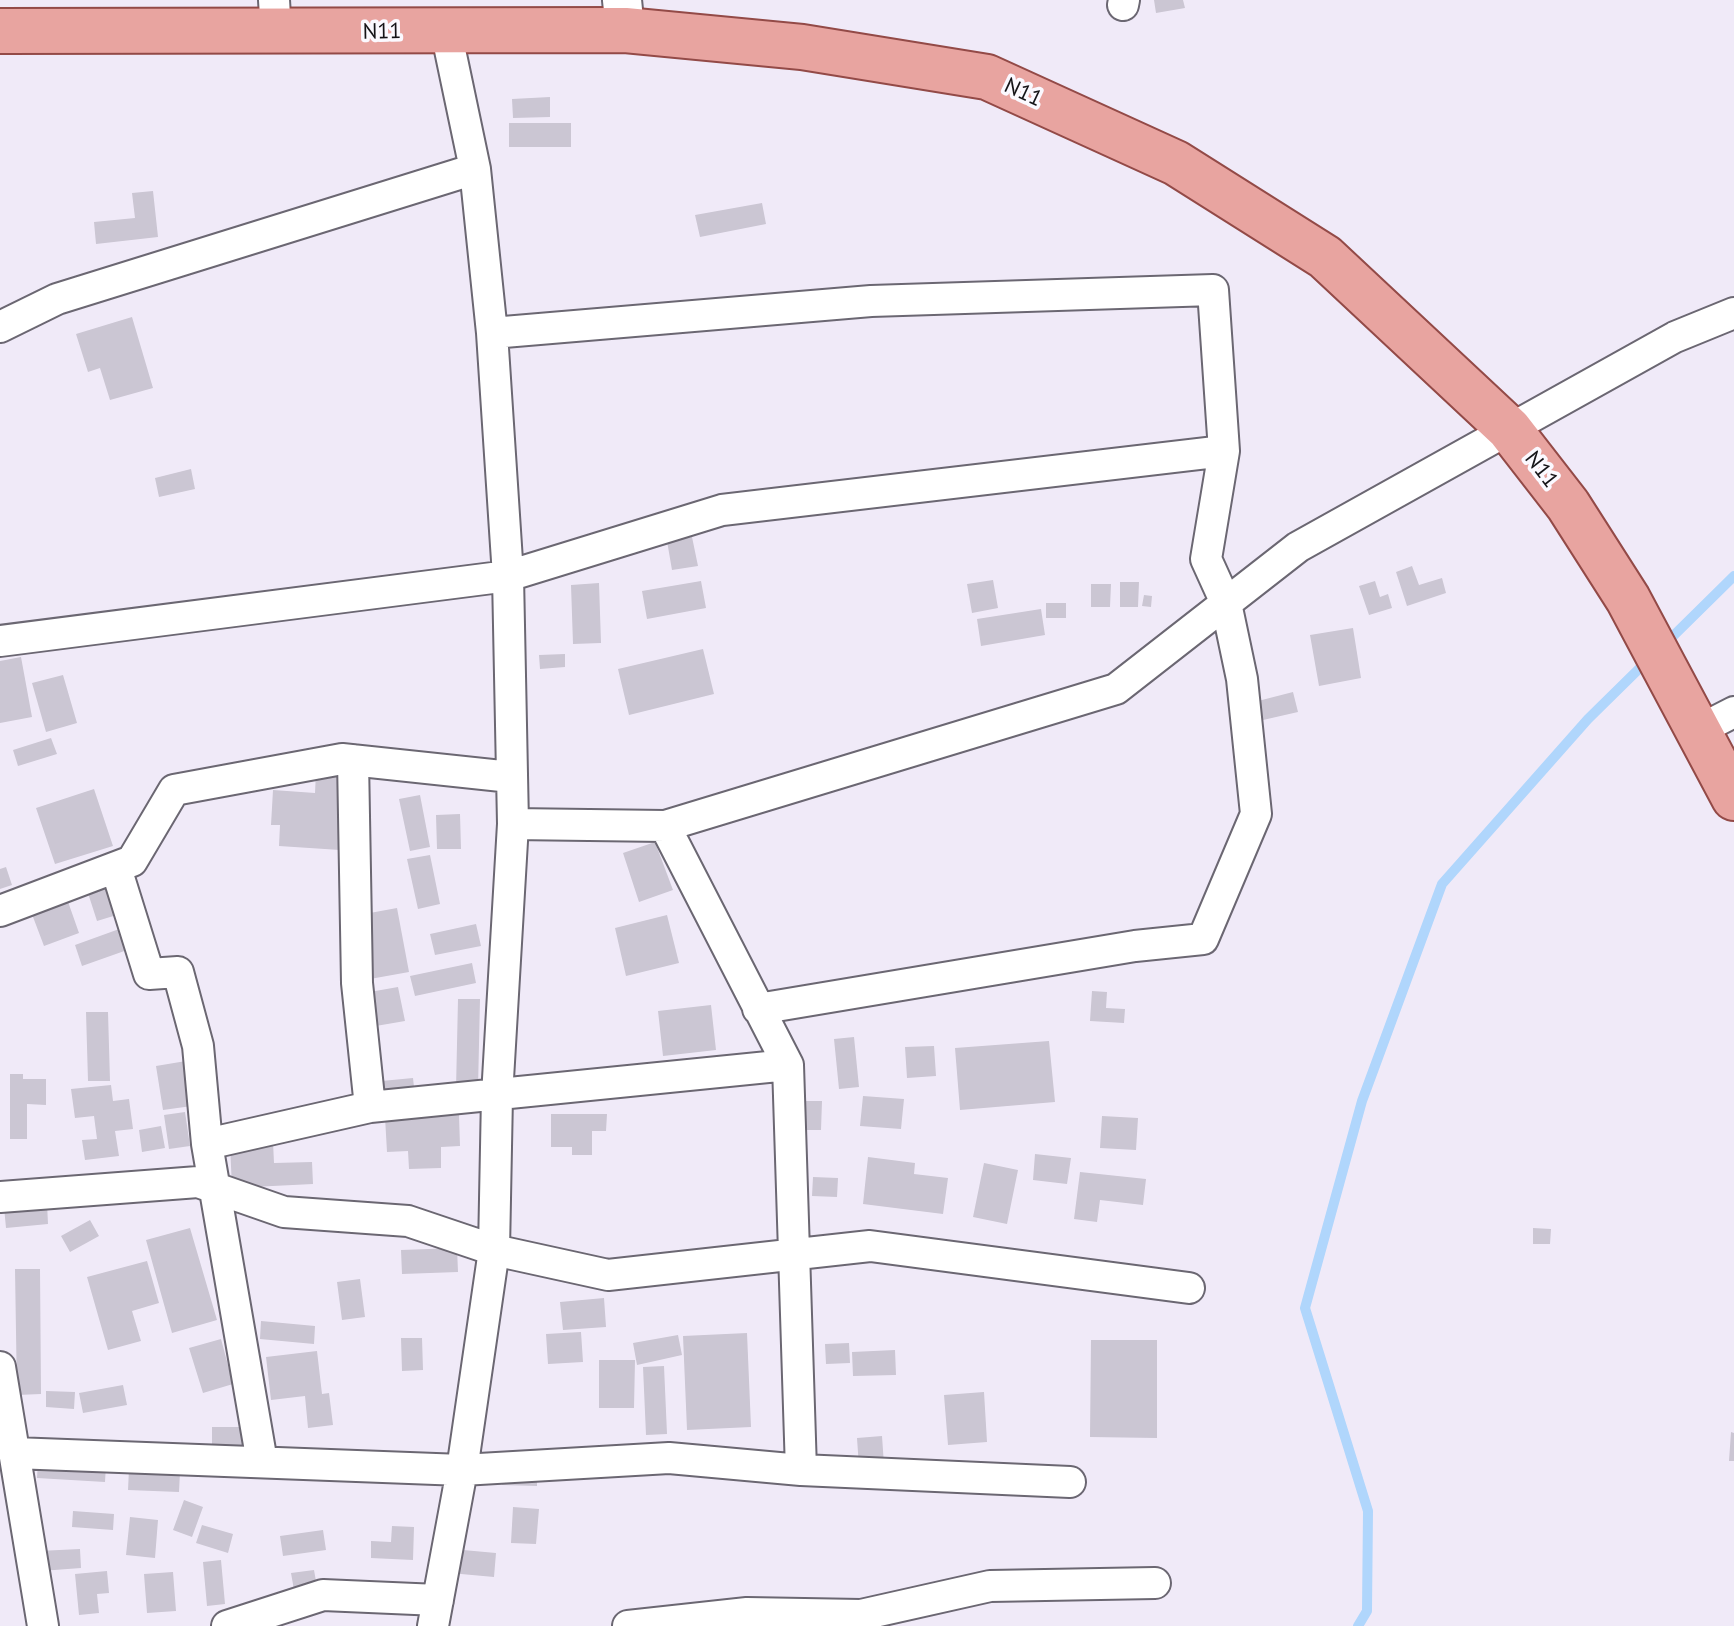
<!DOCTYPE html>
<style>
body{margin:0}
canvas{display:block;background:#f0eaf8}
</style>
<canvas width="1734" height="1626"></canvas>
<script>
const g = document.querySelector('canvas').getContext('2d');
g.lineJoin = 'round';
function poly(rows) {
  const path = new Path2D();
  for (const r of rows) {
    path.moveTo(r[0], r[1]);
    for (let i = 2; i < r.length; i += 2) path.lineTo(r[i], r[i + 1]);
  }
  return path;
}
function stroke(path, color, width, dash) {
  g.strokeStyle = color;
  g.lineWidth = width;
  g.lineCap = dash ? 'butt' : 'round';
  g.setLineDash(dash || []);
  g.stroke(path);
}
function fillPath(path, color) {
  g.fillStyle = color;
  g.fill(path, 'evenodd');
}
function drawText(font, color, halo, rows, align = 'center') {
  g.font = font + ' "PT Sans",sans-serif';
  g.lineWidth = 7;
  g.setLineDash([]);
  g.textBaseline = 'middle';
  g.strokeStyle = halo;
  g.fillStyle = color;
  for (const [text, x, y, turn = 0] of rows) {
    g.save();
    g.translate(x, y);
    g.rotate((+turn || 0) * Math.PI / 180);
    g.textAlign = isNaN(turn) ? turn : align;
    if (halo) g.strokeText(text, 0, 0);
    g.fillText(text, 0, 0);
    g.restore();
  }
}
stroke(poly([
 [1664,645,1734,576],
 [1358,1626,1367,1611,1368,1511,1305,1308,1362,1101,1442,884,1588,719,1649,659]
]), '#b0d6fc', 10);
fillPath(poly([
 [1154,0,1183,0,1185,8,1156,13],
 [550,97,550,117,513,118,512,99],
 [509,123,571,123,571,147,509,147],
 [153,191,158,237,96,244,94,222,135,218,132,193],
 [762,203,766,224,700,237,695,215],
 [132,317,153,388,110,400,100,368,88,372,76,334],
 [191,469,195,489,159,497,155,478],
 [692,537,698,566,672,570,667,541],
 [1412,566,1419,585,1442,578,1446,593,1407,606,1396,572],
 [993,580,998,608,972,613,967,584],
 [701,581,706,608,647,619,642,591],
 [1375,581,1380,597,1388,594,1392,608,1369,615,1359,586],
 [1120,582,1139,582,1138,607,1120,607],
 [599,583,601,643,573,644,571,585],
 [1091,584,1111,584,1110,607,1091,607],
 [1144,595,1152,596,1151,607,1142,606],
 [1046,603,1066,603,1066,618,1046,618],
 [1041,609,1045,635,981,646,977,619],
 [1353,628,1361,678,1319,686,1310,635],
 [703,649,714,694,629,715,618,669],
 [565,654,565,667,540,669,539,655],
 [21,657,32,717,0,723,0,661],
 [63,675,77,723,46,732,32,683],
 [1293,692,1298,712,1263,720,1258,701],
 [51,738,57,754,18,766,13,750],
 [316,772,345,774,340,850,279,846,280,825,271,825,273,790,315,793],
 [94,789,113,846,55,864,36,808],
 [420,795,430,847,410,851,399,799],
 [460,814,461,849,437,849,436,815],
 [655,842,673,890,639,902,623,853],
 [430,855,440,904,418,909,407,859],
 [6,867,12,885,0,889,0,869],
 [109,883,120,914,97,921,87,890],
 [66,896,79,933,44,946,30,909],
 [397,908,409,972,370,979,359,915],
 [667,915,679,963,626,976,615,928],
 [476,924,481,946,435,955,430,934],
 [122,928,130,949,82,966,75,945],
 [472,963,476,983,415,996,410,976],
 [398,987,405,1021,370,1027,364,993],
 [1092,991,1107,992,1106,1008,1125,1009,1124,1023,1090,1021],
 [458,999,480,999,478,1089,456,1089],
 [711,1005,716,1050,663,1056,658,1011],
 [86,1012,108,1012,110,1081,88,1081],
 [854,1037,859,1087,839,1089,834,1039],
 [1049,1041,1055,1102,960,1110,955,1048],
 [934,1046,936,1076,907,1078,905,1047],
 [192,1060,199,1105,163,1110,156,1066],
 [10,1074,23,1074,23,1079,46,1079,46,1105,27,1104,27,1139,10,1139],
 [413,1078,415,1096,373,1101,371,1082],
 [111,1085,113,1101,129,1099,133,1129,115,1131,119,1156,85,1160,82,1140,97,1139,94,1116,75,1118,71,1089],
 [863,1096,904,1099,901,1129,860,1126],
 [805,1101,822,1101,821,1130,805,1130],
 [185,1112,190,1146,169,1149,164,1115],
 [551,1114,607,1114,606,1131,592,1131,592,1155,572,1155,572,1147,551,1147],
 [459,1115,460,1146,441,1147,441,1168,409,1169,408,1151,387,1152,385,1117],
 [1102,1116,1138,1118,1136,1150,1100,1148],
 [161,1126,165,1148,142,1152,139,1130],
 [273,1142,274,1163,312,1162,313,1184,232,1188,230,1144],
 [1035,1154,1071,1158,1067,1184,1033,1180],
 [868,1157,915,1163,914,1174,948,1178,943,1214,863,1204],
 [984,1163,1018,1170,1007,1224,973,1217],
 [1080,1172,1146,1179,1143,1205,1100,1200,1097,1222,1074,1219],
 [813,1177,838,1178,837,1197,812,1196],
 [47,1203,48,1224,6,1228,4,1207],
 [90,1220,99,1236,70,1252,61,1236],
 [190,1228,217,1320,172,1333,146,1240],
 [1533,1228,1551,1229,1550,1244,1533,1244],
 [457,1248,458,1272,402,1274,401,1250],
 [147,1261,159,1303,132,1311,141,1341,108,1350,87,1277],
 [15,1269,40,1269,41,1394,17,1395],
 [360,1279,365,1317,342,1320,337,1282],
 [604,1298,606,1327,563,1330,560,1302],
 [261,1321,315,1326,314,1344,260,1339],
 [581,1332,583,1362,548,1364,546,1334],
 [747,1333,751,1427,687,1430,683,1336],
 [678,1335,682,1355,637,1365,633,1343],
 [401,1338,422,1338,423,1370,402,1371],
 [221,1339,233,1384,203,1393,189,1348],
 [1091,1340,1157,1340,1157,1438,1090,1437],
 [849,1343,850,1363,826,1364,825,1344],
 [895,1350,896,1375,853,1376,852,1352],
 [317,1351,322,1394,329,1393,333,1425,308,1428,305,1396,271,1400,266,1357],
 [599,1360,635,1360,634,1408,599,1408],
 [664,1366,667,1434,646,1435,643,1367],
 [123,1385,127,1405,83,1413,79,1393],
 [46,1391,75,1392,74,1409,46,1407],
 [984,1392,987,1442,948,1445,944,1395],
 [212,1427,243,1427,243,1449,212,1448],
 [1731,1432,1734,1433,1734,1461,1729,1461],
 [882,1436,884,1465,859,1467,857,1438],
 [38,1461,106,1465,105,1482,37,1478],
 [129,1469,180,1472,179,1492,128,1490],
 [503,1469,537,1469,537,1486,502,1485],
 [184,1500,203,1507,192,1537,173,1530],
 [513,1507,539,1509,536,1544,511,1543],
 [73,1511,114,1514,113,1530,72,1527],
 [130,1517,158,1520,155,1558,126,1555],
 [202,1525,233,1534,228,1553,196,1543],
 [392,1526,414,1527,413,1560,371,1558,371,1541,391,1542],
 [323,1530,326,1550,283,1556,280,1536],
 [80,1549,81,1568,41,1571,39,1551],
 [452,1549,496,1553,494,1577,450,1573],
 [221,1560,225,1604,207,1606,203,1562],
 [314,1570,317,1587,294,1590,291,1573],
 [107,1571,109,1593,97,1594,99,1613,79,1615,75,1574],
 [173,1572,176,1611,147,1613,144,1574]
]), '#cbc6d3');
const minor = poly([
 [274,0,276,33],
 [1123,5,1124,0],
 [0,327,57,299,475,169],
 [492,333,871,301,1213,290,1224,451,1206,559,1226,603,1242,679,1256,814,1203,939,1135,946,758,1009],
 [0,641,508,576,722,510,1224,451],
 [1697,731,1734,712],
 [353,760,357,983,370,1107],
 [513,824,665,826,1116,689,1298,547,1675,337,1734,313],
 [665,826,788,1065,801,1470],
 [116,868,149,974,178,972,198,1046,207,1144,262,1462],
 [0,911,132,861,174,790,342,759,511,777],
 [207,1144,370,1107,788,1065],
 [0,1197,198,1182,284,1212,408,1221,494,1250,608,1275,870,1246,1189,1288],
 [0,1367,43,1626],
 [14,1453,462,1470,669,1458,801,1470,1070,1482],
 [227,1626,323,1595,438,1600],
 [433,1626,462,1470,494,1250,497,1096,513,824,508,576,492,333,475,169,446,31],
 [628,1626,747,1613,861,1615,990,1586,1155,1583]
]);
const tertiary = poly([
 [622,0,625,30]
]);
const primary = poly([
 [0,31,625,30,802,47,987,77,1176,163,1325,257,1509,429,1568,505,1628,599,1734,798]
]);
stroke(minor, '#6b6772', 34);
stroke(tertiary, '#6b6772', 42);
stroke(primary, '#934a47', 48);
stroke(minor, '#fff', 30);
stroke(tertiary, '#fff', 38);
stroke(primary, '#e8a4a0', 44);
drawText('22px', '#141317', '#fbf9ff', [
 ["N11",382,32,-1],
 ["N11",1023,93,25],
 ["N11",1541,470,52]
]);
</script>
